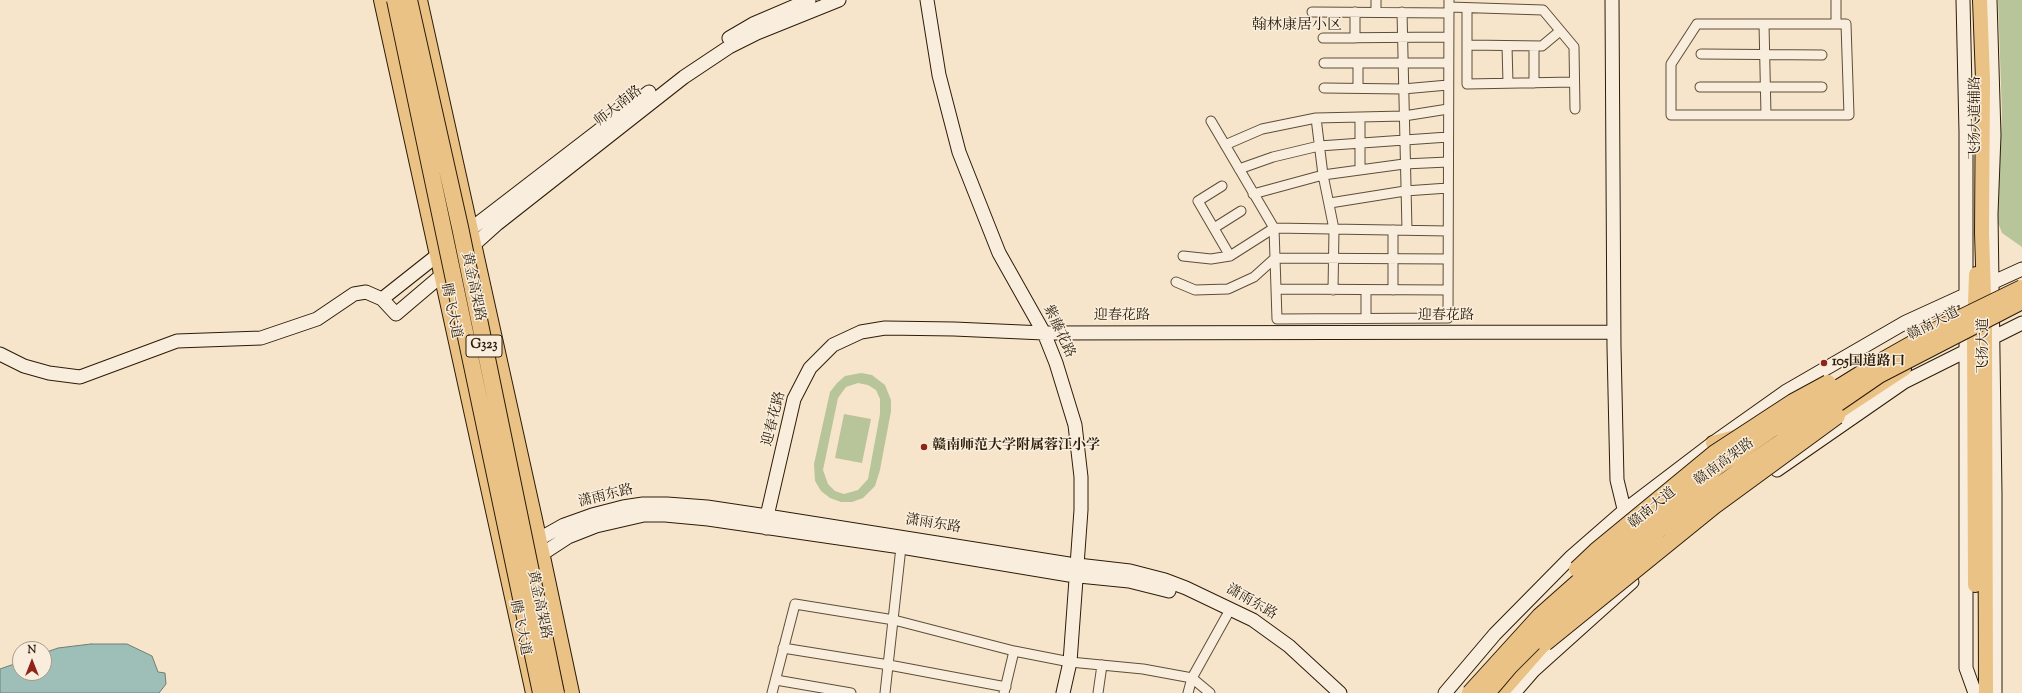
<!DOCTYPE html>
<meta charset="utf-8">
<style>
body{margin:0}
#map{position:relative;width:2022px;height:693px;overflow:hidden;background:#f6e5ca;font-family:"Sorts Mill Goudy",serif}
canvas{display:block}
.north{position:absolute;left:12px;top:641px;width:40px;height:40px;box-sizing:border-box;background:#f9eedd;border:1px solid #a79a88;border-radius:50%;rotate:0deg;font-size:11px;font-weight:700;line-height:16px;text-align:center;color:#2c1c08}
.north::after{content:'';display:block;margin:auto;width:14px;height:18px;background:#8f2418;clip-path:polygon(50% 0,100% 100%,50% 72%,0 100%)}
</style>
<div id="map">
<canvas width="2022" height="693"></canvas>
<div class="north">N</div>
</div>
<script>
const g = document.querySelector('canvas').getContext('2d');
g.lineJoin = 'round';
function fillPath(path, color) {
  g.fillStyle = color;
  g.fill(path, 'evenodd');
}
function poly(rows) {
  const path = new Path2D();
  for (const r of rows) {
    path.moveTo(r[0], r[1]);
    for (let i = 2; i < r.length; i += 2) path.lineTo(r[i], r[i + 1]);
  }
  return path;
}
function stroke(path, color, width, dash) {
  g.strokeStyle = color;
  g.lineWidth = width;
  g.lineCap = dash ? 'butt' : 'round';
  g.setLineDash(dash || []);
  g.stroke(path);
}
function drawText(font, color, halo, rows, align = 'center') {
  g.font = font + ' "Sorts Mill Goudy","Noto Serif SC",serif';
  g.lineWidth = 3;
  g.setLineDash([]);
  g.textBaseline = 'middle';
  g.strokeStyle = halo;
  g.fillStyle = color;
  for (const [text, x, y, turn = 0] of rows) {
    g.save();
    g.translate(x, y);
    g.rotate((+turn || 0) * Math.PI / 180);
    g.textAlign = isNaN(turn) ? turn : align;
    if (halo) g.strokeText(text, 0, 0);
    g.fillText(text, 0, 0);
    g.restore();
  }
}
fillPath(poly([
 [1998,0,2022,0,2022,247,2002,233,1997,220,2002,113],
 [861,373,872,375,885,385,891,400,891,411,880,470,875,486,863,498,852,502,841,502,830,498,821,491,815,481,814,464,830,392,837,383,845,376],
 [858,383,868,385,876,390,880,399,880,414,868,479,858,490,844,494,835,491,828,484,823,470,838,398,846,387],
 [844,414,871,419,862,463,835,458]
]), '#b8c59a');
const water = poly([
 [91,644,127,644,152,656,158,672,165,673,166,684,159,693,0,693,0,669,20,662,20,673,44,673,44,653,58,648,91,644]
]);
fillPath(water, '#9dbfb8');
stroke(water, '#707e72', 1);
const street = poly([
 [1376,0,1376,12],
 [1836,0,1836,24],
 [1449,7,1543,10,1574,47,1575,109],
 [1467,8,1467,84,1574,82],
 [1312,12,1449,13],
 [1355,12,1355,38],
 [1402,12,1407,230],
 [1697,24,1846,24,1849,115,1671,115,1671,64,1697,24],
 [1764,24,1766,115],
 [1323,38,1448,37],
 [1468,45,1542,46,1560,31],
 [1507,46,1508,83],
 [1701,54,1822,55],
 [1324,63,1448,63],
 [1534,83,1534,46],
 [1700,87,1822,87],
 [1324,88,1403,89,1448,85],
 [1358,88,1358,63],
 [1316,118,1323,175,1334,229,1333,290],
 [1211,121,1274,228,1277,319,1448,318,1449,0],
 [1225,145,1262,129,1316,118,1404,116,1448,109],
 [1239,169,1273,157,1319,146,1448,137],
 [1360,170,1360,117],
 [1222,186,1198,201,1230,256],
 [1253,194,1323,175,1404,164,1448,162],
 [1330,203,1405,191,1448,188],
 [1214,228,1241,211],
 [1183,256,1211,259,1230,256,1274,228,1448,231],
 [1176,282,1195,290,1228,289,1254,277,1275,258,1448,259],
 [1276,289,1448,290],
 [1393,290,1393,230],
 [1366,318,1366,290],
 [783,648,889,665,1006,687],
 [776,680,851,693],
 [772,693,795,604,894,620,1014,651,1070,662,1143,669,1192,678,1210,693],
 [885,693,901,547],
 [1004,693,1014,651],
 [1098,693,1102,665],
 [1188,693,1192,678,1231,608]
]);
const secondary = poly([
 [927,0,939,75,959,152,999,253,1044,333,1056,363,1075,425,1081,477,1081,510,1070,662,1063,693],
 [1612,0,1614,347,1617,480,1626,517],
 [1963,0,1966,132,1969,140],
 [729,38,753,24,809,0],
 [1966,132,1966,444],
 [1991,214,1995,494],
 [1988,221,1991,214,1994,135,1990,0],
 [463,235,649,92],
 [467,251,497,224,684,77,729,47,757,33,839,0],
 [382,299,444,250],
 [0,354,24,366,49,373,80,377,177,341,261,338,317,319,354,294,366,292,382,299,396,314,449,269],
 [1969,436,1966,444,1966,668,1975,693],
 [1777,470,1904,382,2022,323],
 [1992,486,1995,494,1995,693],
 [766,528,767,516,794,399,810,368,833,345,861,332,885,328,954,329,1044,333,1614,332],
 [533,546,539,539,564,525,592,515,623,507,643,504,667,504,707,507,767,516,1069,564,1130,571,1165,580,1186,588,1253,620,1289,646,1340,693],
 [536,561,542,554,568,537,596,526,644,515,665,515,708,519,901,547,1069,575,1129,581,1169,591],
 [1445,693,1495,634,1570,558,1625,510,1713,443,1785,392,1906,322,2022,269],
 [1514,693,1533,671,1632,582]
]);
const primary = poly([
 [381,0,533,693],
 [420,0,535,519,572,693],
 [1980,0,1983,79,1982,233,1985,327,1986,693],
 [1831,417,1904,369],
 [1713,443,1735,437],
 [1975,585,1974,333,1976,274],
 [1501,693,1552,635]
]);
stroke(street, '#5e4e38', 11);
stroke(secondary, '#2c1c08', 15);
stroke(primary, '#2c1c08', 16);
stroke(street, '#f9eedd', 9);
stroke(secondary, '#f9eedd', 13);
stroke(primary, '#ebc285', 14);
const highwayBridge = poly([
 [395,0,541,693],
 [409,0,460,227,556,693],
 [1577,569,1596,551,1715,453,1793,402,1828,383],
 [1545,643,1714,506,1837,416],
 [1470,693,1540,616,1611,553,1717,467,1772,429,1880,362,1940,328,2022,288],
 [1487,693,1510,666,1556,620,1660,529,1742,469,1879,375,2022,301]
]);
stroke(highwayBridge, '#2c1c08', 18, []);
stroke(highwayBridge, '#ebc285', 16);
for (const [x, y, r, color] of [
 [1824,363,4,"#8f2418"],
 [924,447,4,"#8f2418"]
]) {
  const dot = new Path2D();
  dot.arc(x, y, r, 0, 2 * Math.PI);
  g.fillStyle = color;
  g.fill(dot);
  stroke(dot, '#f9eedd', 1.5);
}
for (const [x, y, w] of [
 [484,346,36]
]) {
  const box = new Path2D();
  box.roundRect(x - w / 2, y - 11, w, 22, 3);
  g.fillStyle = '#f9eedd';
  g.fill(box);
  stroke(box, '#2c1c08', 1);
}
drawText('bold 13px', '#2c1c08', null, [
 ["G323",484,346]
]);
drawText('14px', '#2c1c08', '#f9eedd', [
 ["师大南路",619,107,-38],
 ["飞扬大道辅路",1977,118,-90],
 ["黄金高架路",472,287,78],
 ["腾飞大道",450,311,78],
 ["迎春花路",1122,317],
 ["迎春花路",1446,317],
 ["赣南大道",1934,325,-27],
 ["紫藤花路",1058,332,65],
 ["飞扬大道",1985,346,-90],
 ["迎春花路",775,419,-76],
 ["赣南高架路",1725,463,-36],
 ["潇雨东路",606,497,-14],
 ["赣南大道",1653,509,-39],
 ["潇雨东路",933,525,9],
 ["潇雨东路",1251,603,30],
 ["黄金高架路",538,605,78],
 ["腾飞大道",519,628,78]
]);
drawText('bold 14px', '#2c1c08', '#f9eedd', [
 ["105国道路口",1832,363],
 ["赣南师范大学附属蓉江小学",932,447]
], 'left');
drawText('15px', '#2c1c08', '#f9eedd', [
 ["翰林康居小区",1297,26]
]);
</script>
